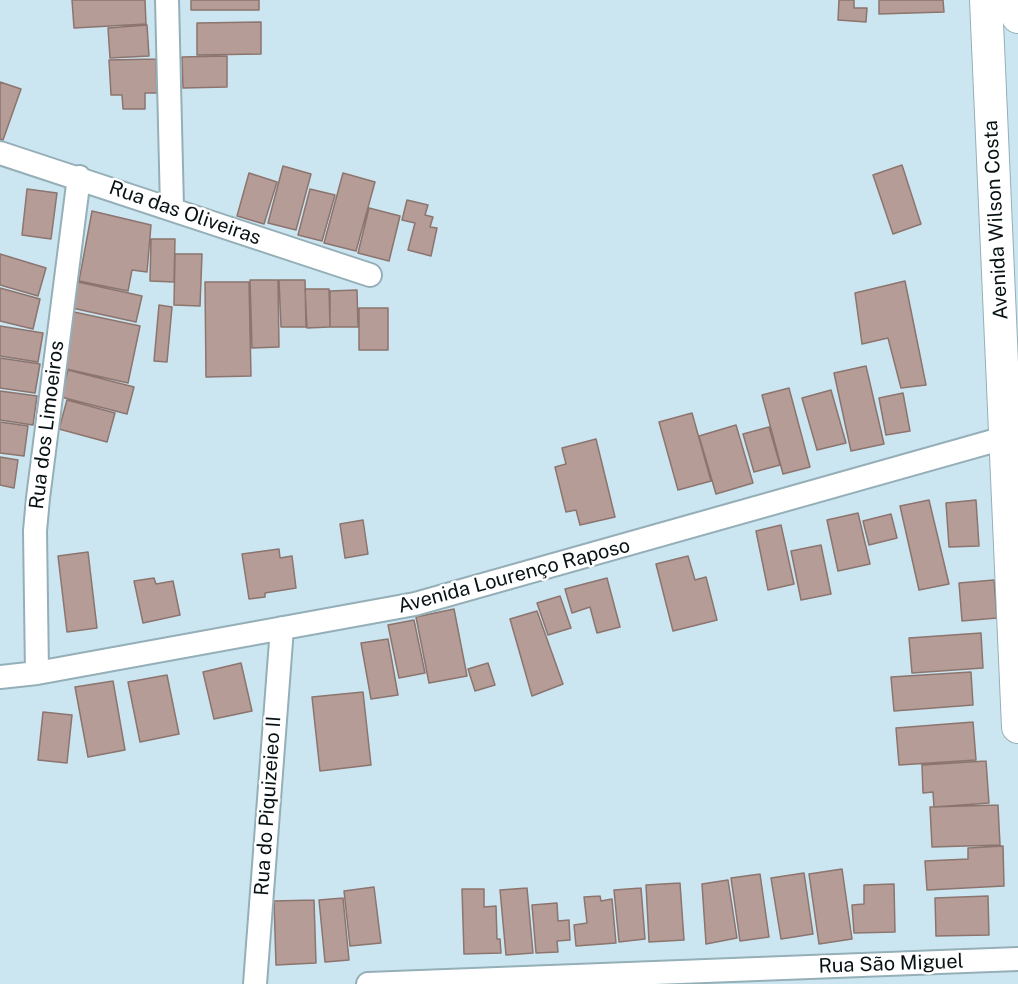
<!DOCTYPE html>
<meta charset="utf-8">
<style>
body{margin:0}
canvas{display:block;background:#cbe6f0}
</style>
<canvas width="1018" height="984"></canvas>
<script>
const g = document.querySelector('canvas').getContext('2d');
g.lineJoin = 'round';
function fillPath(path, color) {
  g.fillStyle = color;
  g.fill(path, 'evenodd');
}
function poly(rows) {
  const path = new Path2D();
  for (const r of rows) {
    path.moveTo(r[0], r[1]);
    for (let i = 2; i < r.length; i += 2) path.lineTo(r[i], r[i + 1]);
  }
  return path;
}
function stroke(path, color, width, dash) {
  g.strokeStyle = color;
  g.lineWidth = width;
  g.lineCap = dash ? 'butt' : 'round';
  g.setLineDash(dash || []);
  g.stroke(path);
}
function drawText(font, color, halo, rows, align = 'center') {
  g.font = font + ' "Public Sans",sans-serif';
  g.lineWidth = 5;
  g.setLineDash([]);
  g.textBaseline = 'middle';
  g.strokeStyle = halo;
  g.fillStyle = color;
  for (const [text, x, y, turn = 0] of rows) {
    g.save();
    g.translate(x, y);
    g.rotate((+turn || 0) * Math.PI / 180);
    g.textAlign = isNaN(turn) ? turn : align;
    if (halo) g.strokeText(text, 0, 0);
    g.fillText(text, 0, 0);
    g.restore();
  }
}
const building = poly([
 [72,0,145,0,146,24,74,28,72,0],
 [191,0,259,0,259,10,191,10,191,0],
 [839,0,854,0,854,8,867,8,866,22,838,20,839,0],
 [879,0,943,0,944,12,879,14,879,0],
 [261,22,261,54,197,55,197,23,261,22],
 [147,25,149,56,110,58,108,28,147,25],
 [227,56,227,87,183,88,182,57,227,56],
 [156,59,157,93,145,93,145,109,123,109,122,95,111,95,109,60,156,59],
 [0,82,21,89,3,140,0,139,0,82],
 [902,165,921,224,893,234,873,175,902,165],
 [283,166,311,174,296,230,268,223,283,166],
 [249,173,277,182,264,224,237,216,249,173],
 [343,173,375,182,356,251,324,243,343,173],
 [27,189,57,193,51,239,22,235,27,189],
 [310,189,335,195,322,241,298,235,310,189],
 [407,200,428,205,425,215,433,217,430,227,437,228,431,256,408,250,415,223,402,220,407,200],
 [369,208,400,216,389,261,358,253,369,208],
 [92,211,151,225,147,272,132,270,128,291,79,281,92,211],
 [151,239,175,239,174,282,150,281,151,239],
 [0,254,46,268,38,296,0,285,0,254],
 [175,254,202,254,200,306,174,305,175,254],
 [250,280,278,280,279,347,252,348,250,280],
 [279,280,305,280,306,327,281,327,279,280],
 [905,281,926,385,901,388,888,338,862,344,855,293,905,281],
 [78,282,142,296,136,322,72,308,78,282],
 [205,282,249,282,251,376,206,377,205,282],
 [0,288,40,299,33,329,0,321,0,288],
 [305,289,329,289,330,327,307,328,305,289],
 [357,290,358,327,330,327,330,291,357,290],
 [159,305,172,307,167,362,154,361,159,305],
 [359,308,388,308,388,350,359,350,359,308],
 [74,312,140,326,128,383,62,368,74,312],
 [0,326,43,333,38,362,0,356,0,326],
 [0,358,40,364,35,393,0,388,0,358],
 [866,366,884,444,851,451,834,373,866,366],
 [68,370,134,387,127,414,61,397,68,370],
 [789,388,810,467,783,474,762,395,789,388],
 [831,390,846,443,817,450,802,398,831,390],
 [0,391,37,396,33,425,0,420,0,391],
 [903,393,910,431,886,435,879,398,903,393],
 [67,400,115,413,107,442,59,429,67,400],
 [692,413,711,481,678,490,659,422,692,413],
 [0,422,28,426,24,456,0,453,0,422],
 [736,425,753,483,716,494,699,436,736,425],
 [769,427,780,465,754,472,743,434,769,427],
 [596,439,615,517,580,525,576,510,566,512,555,467,566,464,562,448,596,439],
 [0,457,18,460,14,488,0,485,0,457],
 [929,500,949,584,919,590,900,506,929,500],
 [976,500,979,546,949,547,946,503,976,500],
 [858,513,870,564,838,571,827,520,858,513],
 [891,514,897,538,869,545,863,521,891,514],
 [363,520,368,554,345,558,340,524,363,520],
 [781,525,794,584,768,590,756,531,781,525],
 [821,545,831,594,801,600,791,551,821,545],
 [279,549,280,558,292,556,296,588,265,593,265,597,249,599,242,554,279,549],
 [88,552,97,628,67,632,58,556,88,552],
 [688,556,695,580,706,577,717,620,673,631,656,564,688,556],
 [154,578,156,584,173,581,180,615,143,623,134,581,154,578],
 [607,578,620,627,597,633,590,607,572,613,565,589,607,578],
 [994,580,997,618,962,621,959,583,994,580],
 [560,596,571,628,548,635,537,603,560,596],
 [454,609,467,676,429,683,416,617,454,609],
 [537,611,563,684,532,696,510,619,537,611],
 [414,620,425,673,399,678,388,625,414,620],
 [981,633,983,668,912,673,909,638,981,633],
 [388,639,398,695,371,699,361,643,388,639],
 [241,663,252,711,214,719,203,672,241,663],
 [488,663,495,685,475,691,468,669,488,663],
 [971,672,973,705,894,711,891,677,971,672],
 [167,675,179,734,140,742,128,682,167,675],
 [113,681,125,750,88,757,75,687,113,681],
 [363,692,371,765,320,771,312,697,363,692],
 [43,712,72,715,67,763,38,760,43,712],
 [973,722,976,760,899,765,896,728,973,722],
 [986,761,989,803,934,807,933,792,923,793,922,765,986,761],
 [998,805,1000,845,932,847,930,807,998,805],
 [1003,846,1004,886,927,890,925,861,968,859,968,848,1003,846],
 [842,869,852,939,819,944,809,874,842,869],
 [804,873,813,934,781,939,771,878,804,873],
 [760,874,769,937,740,941,731,878,760,874],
 [728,880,737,938,706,944,702,884,728,880],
 [680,883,684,940,649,942,646,885,680,883],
 [894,884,895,932,854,933,852,905,864,904,864,885,894,884],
 [374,887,381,943,350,946,344,891,374,887],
 [527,888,533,953,506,955,500,890,527,888],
 [641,888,645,939,619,942,614,890,641,888],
 [462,889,484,889,484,907,496,906,497,939,500,939,501,953,464,954,462,889],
 [600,896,601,901,612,899,616,943,576,946,574,925,587,923,584,897,600,896],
 [988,896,989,935,936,936,935,898,988,896],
 [343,898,349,960,325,962,319,900,343,898],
 [314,900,316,963,276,965,274,901,314,900],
 [557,903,558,921,569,920,570,940,557,941,558,952,536,953,532,905,557,903]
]);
fillPath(building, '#b59c97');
stroke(building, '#8c746f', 1.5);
const street = poly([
 [167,0,172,208],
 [0,153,370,275],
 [37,673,35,531,38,498,79,177],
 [0,677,37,673,415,604,1018,434],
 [255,984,282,628],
 [368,984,1018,959]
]);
const secondary = poly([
 [986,0,1018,727],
 [1017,0,1018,17]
]);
stroke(street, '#95afb8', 26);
stroke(secondary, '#95afb8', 34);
stroke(street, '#fff', 22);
stroke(secondary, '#fff', 32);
drawText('20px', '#081215', '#fff', [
 ["Rua das Oliveiras",185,213,19],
 ["Avenida Wilson Costa",996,220,-93],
 ["Rua dos Limoeiros",47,425,-83],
 ["Avenida Lourenço Raposo",514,576,-15],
 ["Rua do Piquizeieo II",268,806,-86],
 ["Rua São Miguel",891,964,-2]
]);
</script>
